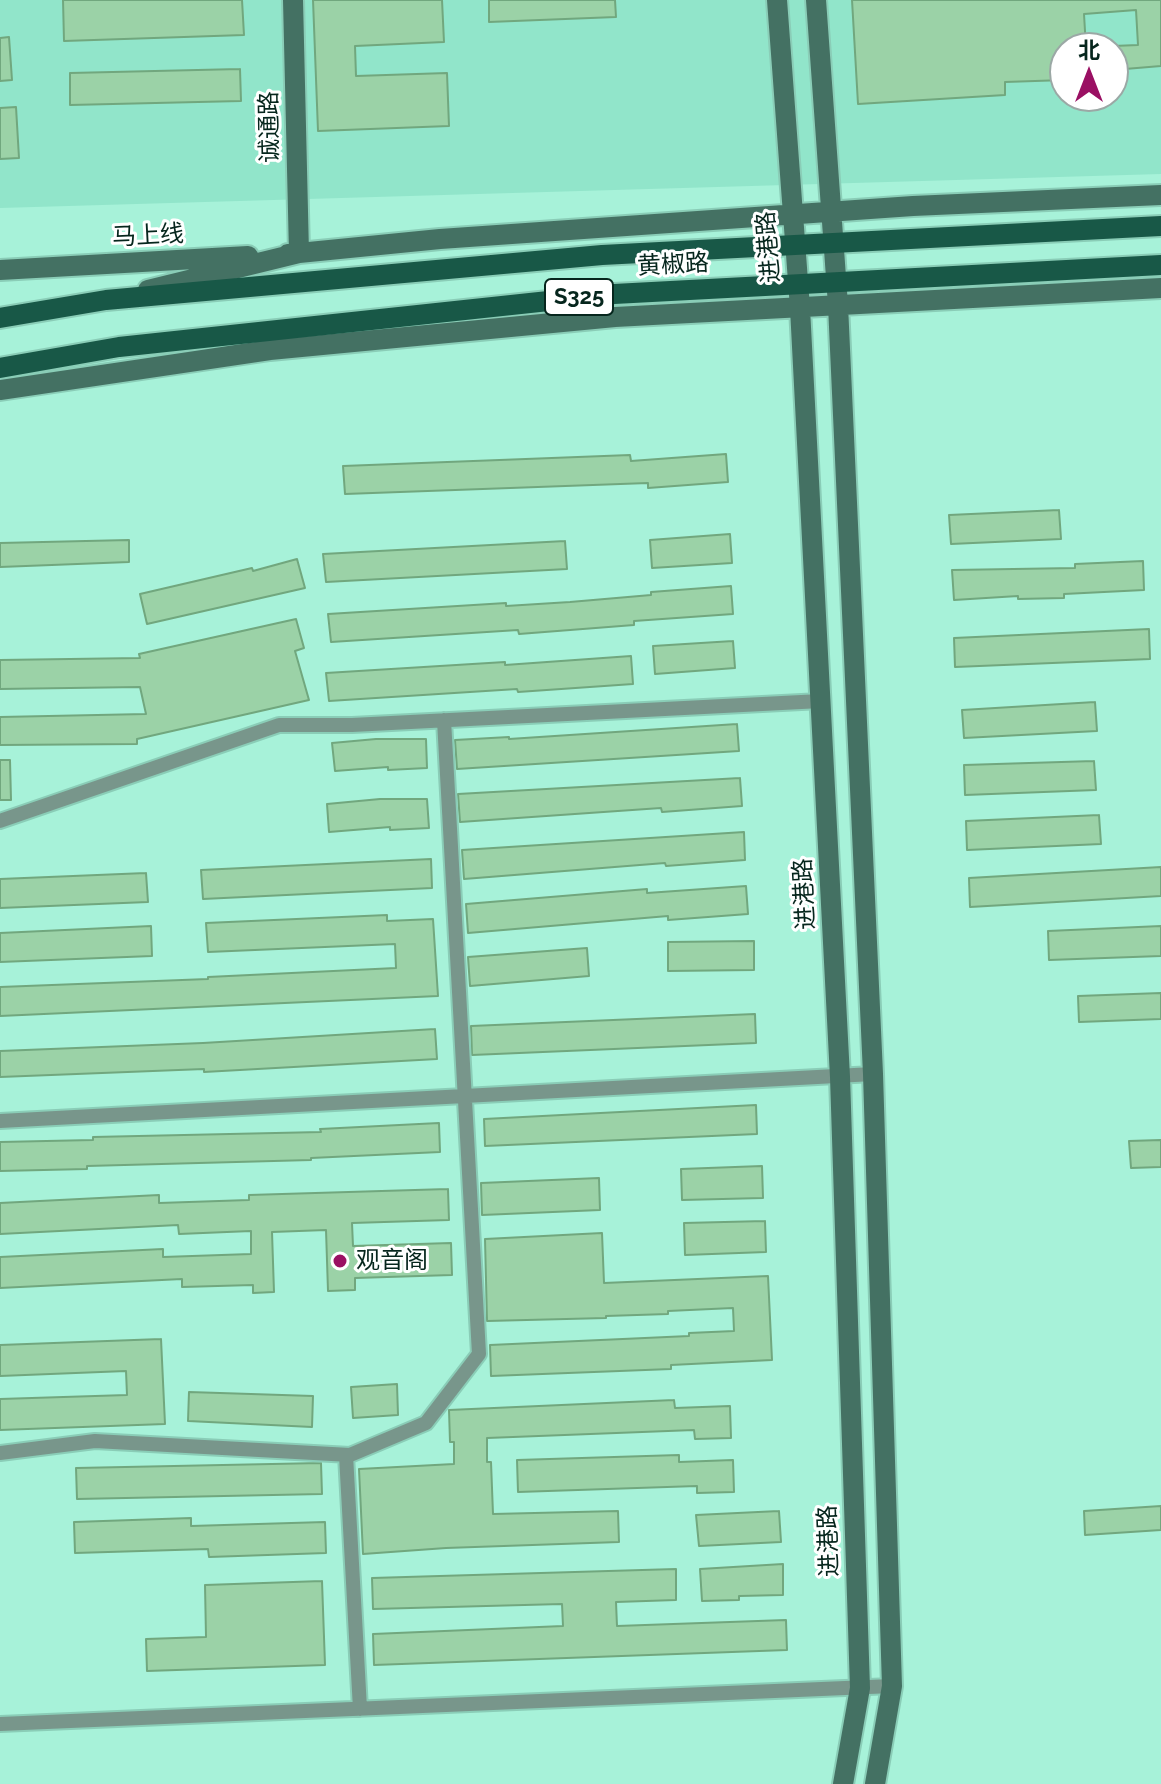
<!DOCTYPE html>
<meta charset="utf-8">
<style>
body{margin:0}
#map{position:relative;width:1161px;height:1784px;overflow:hidden;background:#a7f2d9;font-family:Raleway,"Noto Sans SC",sans-serif}
canvas{display:block}
.north{position:absolute;left:1049px;top:32px;width:80px;height:80px;box-sizing:border-box;background:#fff;border:2px solid #9ba8a5;border-radius:50%;rotate:0deg;font-size:22px;font-weight:700;line-height:32px;text-align:center;color:#06261d}
.north::after{content:'';display:block;margin:auto;width:28px;height:36px;background:#9a1063;clip-path:polygon(50% 0,100% 100%,50% 72%,0 100%)}
</style>
<div id="map">
<canvas width="1161" height="1784"></canvas>
<div class="north">北</div>
</div>
<script>
const g = document.querySelector('canvas').getContext('2d');
g.lineJoin = 'round';
function fillPath(path, color) {
  g.fillStyle = color;
  g.fill(path, 'evenodd');
}
function poly(rows) {
  const path = new Path2D();
  for (const r of rows) {
    path.moveTo(r[0], r[1]);
    for (let i = 2; i < r.length; i += 2) path.lineTo(r[i], r[i + 1]);
  }
  return path;
}
function stroke(path, color, width, dash) {
  g.strokeStyle = color;
  g.lineWidth = width;
  g.lineCap = dash ? 'butt' : 'round';
  g.setLineDash(dash || []);
  g.stroke(path);
}
function drawText(font, color, halo, rows, align = 'center') {
  g.font = font + ' Raleway,"Noto Sans SC",sans-serif';
  g.lineWidth = 6;
  g.setLineDash([]);
  g.textBaseline = 'middle';
  g.strokeStyle = halo;
  g.fillStyle = color;
  for (const [text, x, y, turn = 0] of rows) {
    g.save();
    g.translate(x, y);
    g.rotate((+turn || 0) * Math.PI / 180);
    g.textAlign = isNaN(turn) ? turn : align;
    if (halo) g.strokeText(text, 0, 0);
    g.fillText(text, 0, 0);
    g.restore();
  }
}
fillPath(poly([
 [0,0,1161,0,1161,174,0,208],
 [1065,48,1113,48,1113,96,1065,96]
]), '#91e5ca');
const building = poly([
 [63,0,242,0,244,35,64,41,63,0],
 [313,0,442,0,444,42,355,46,356,76,447,73,449,126,318,131,313,0],
 [489,0,615,0,616,17,489,22,489,0],
 [852,0,1161,0,1161,66,1113,70,1113,46,1138,45,1136,10,1084,14,1086,48,1065,48,1065,80,1005,82,1005,95,858,104,852,0],
 [9,37,12,80,0,81,0,38,9,37],
 [240,69,241,101,70,105,70,73,240,69],
 [16,107,19,158,0,159,0,108,16,107],
 [726,454,728,482,648,488,648,483,345,494,343,466,630,455,631,461,726,454],
 [1059,510,1061,539,951,544,949,515,1059,510],
 [730,534,732,563,652,568,650,540,730,534],
 [129,540,129,562,0,567,0,543,129,540],
 [565,541,567,569,326,582,323,554,565,541],
 [297,559,305,588,147,624,140,594,252,568,253,571,297,559],
 [1143,561,1144,590,1064,594,1064,598,1018,599,1018,596,954,600,952,570,1075,568,1075,564,1143,561],
 [731,586,733,614,634,621,634,625,519,634,518,630,331,642,328,614,506,603,506,606,570,602,651,595,651,592,731,586],
 [296,619,304,648,295,651,309,700,137,739,137,744,0,745,0,717,146,714,140,687,0,689,0,660,140,658,139,654,296,619],
 [1149,629,1150,659,955,667,954,638,1149,629],
 [733,641,735,668,655,674,653,646,733,641],
 [631,656,633,684,518,692,517,689,329,701,326,673,505,662,505,665,631,656],
 [1095,702,1097,731,964,738,962,710,1095,702],
 [737,724,739,751,457,769,455,740,509,737,509,739,737,724],
 [376,739,426,739,427,768,388,770,388,767,335,771,332,743,376,739],
 [0,760,10,760,11,800,0,800,0,760],
 [1094,761,1096,790,965,795,964,765,1094,761],
 [740,778,742,806,662,812,661,808,460,822,458,794,740,778],
 [380,799,427,799,429,828,390,830,390,827,329,832,327,804,380,799],
 [1099,815,1101,844,967,850,966,821,1099,815],
 [744,832,745,860,666,866,665,863,464,879,462,850,744,832],
 [431,859,432,888,203,899,201,870,431,859],
 [1161,867,1161,896,970,907,969,878,1161,867],
 [146,873,148,902,0,908,0,879,146,873],
 [746,886,748,914,668,920,668,916,468,933,466,904,647,889,647,893,746,886],
 [387,915,387,921,433,919,438,996,0,1016,0,987,208,979,208,977,396,968,395,944,208,952,206,923,387,915],
 [151,926,152,956,0,962,0,933,151,926],
 [1161,926,1161,956,1049,960,1048,931,1161,926],
 [754,941,754,970,668,971,668,942,754,941],
 [587,948,589,976,470,986,468,957,587,948],
 [1161,993,1161,1019,1079,1022,1078,996,1161,993],
 [755,1014,756,1043,472,1055,471,1026,755,1014],
 [435,1029,437,1059,204,1072,204,1069,0,1077,0,1051,203,1043,435,1029],
 [756,1105,757,1134,485,1146,484,1119,756,1105],
 [439,1123,440,1152,311,1158,311,1160,87,1166,87,1169,0,1171,0,1142,93,1140,93,1137,321,1132,320,1129,439,1123],
 [1161,1140,1161,1167,1131,1168,1129,1141,1161,1140],
 [762,1166,763,1198,682,1200,681,1169,762,1166],
 [599,1178,600,1210,482,1215,481,1183,599,1178],
 [448,1189,449,1220,352,1223,353,1246,451,1243,452,1275,355,1278,355,1290,328,1291,326,1230,272,1232,274,1292,253,1293,253,1285,182,1287,182,1279,0,1288,0,1257,163,1249,163,1257,251,1254,251,1231,179,1234,178,1225,0,1234,0,1203,159,1195,159,1203,249,1200,249,1195,448,1189],
 [765,1221,766,1252,685,1255,684,1223,765,1221],
 [602,1233,604,1283,768,1276,772,1360,671,1365,671,1369,491,1376,490,1345,689,1336,689,1333,734,1331,733,1308,668,1311,668,1314,606,1316,606,1318,487,1321,485,1239,602,1233],
 [161,1339,165,1424,0,1430,0,1399,127,1395,126,1371,0,1376,0,1345,161,1339],
 [397,1384,398,1415,353,1418,351,1387,397,1384],
 [189,1392,313,1396,312,1427,188,1421,189,1392],
 [674,1400,675,1408,730,1406,731,1438,695,1439,694,1430,487,1438,487,1462,491,1462,493,1514,618,1511,619,1542,446,1548,363,1554,359,1469,454,1464,454,1442,450,1442,449,1410,674,1400],
 [679,1455,679,1462,733,1460,734,1492,697,1493,697,1486,518,1492,517,1460,679,1455],
 [321,1463,322,1494,77,1499,76,1468,321,1463],
 [1161,1506,1161,1530,1085,1535,1084,1511,1161,1506],
 [779,1511,781,1542,699,1546,696,1515,779,1511],
 [191,1518,191,1526,325,1522,326,1553,209,1557,208,1549,75,1553,74,1522,191,1518],
 [783,1564,783,1595,739,1596,739,1600,702,1601,700,1569,783,1564],
 [676,1569,676,1600,616,1602,617,1626,786,1620,787,1650,374,1665,373,1634,563,1626,562,1604,373,1609,372,1578,676,1569],
 [322,1581,325,1665,147,1671,146,1639,206,1637,205,1585,322,1581]
]);
fillPath(building, '#9bd2a7');
stroke(building, '#71a77e', 2);
const street = poly([
 [0,821,279,725,352,725,821,701],
 [0,1121,873,1074],
 [0,1453,95,1441,350,1455,426,1423,479,1354,444,720],
 [346,1455,360,1709],
 [0,1724,892,1686]
]);
const secondary = poly([
 [777,0,800,308,840,1077,860,1688,843,1784],
 [816,0,838,305,873,1074,892,1686,875,1784],
 [288,254,299,253,293,0],
 [0,270,248,256],
 [148,290,299,253,440,239,913,206,1161,195],
 [0,390,270,350,615,317,1161,288]
]);
const primary = poly([
 [0,318,106,300,602,255,1161,226],
 [0,368,119,347,614,294,1161,265]
]);
stroke(street, '#8acdb7', 18);
stroke(secondary, '#8acdb7', 24);
stroke(primary, '#8acdb7', 24);
stroke(street, '#78968b', 14);
stroke(secondary, '#447163', 20);
stroke(primary, '#185847', 20);
for (const [x, y, r, color] of [
 [340,1261,8,"#9a1063"]
]) {
  const dot = new Path2D();
  dot.arc(x, y, r, 0, 2 * Math.PI);
  g.fillStyle = color;
  g.fill(dot);
  stroke(dot, '#fff', 3);
}
for (const [x, y, w] of [
 [579,297,68]
]) {
  const box = new Path2D();
  box.roundRect(x - w / 2, y - 18, w, 36, 6);
  g.fillStyle = '#fff';
  g.fill(box);
  stroke(box, '#06261d', 2);
}
drawText('bold 22px', '#06261d', null, [
 ["S325",579,297]
]);
drawText('24px', '#06261d', '#fff', [
 ["诚通路",270,127,-91],
 ["马上线",148,236,-3],
 ["进港路",769,247,-95],
 ["黄椒路",673,265,-3],
 ["进港路",805,894,-93],
 ["进港路",829,1541,-92]
]);
drawText('24px', '#06261d', '#fff', [
 ["观音阁",356,1261]
], 'left');
</script>
